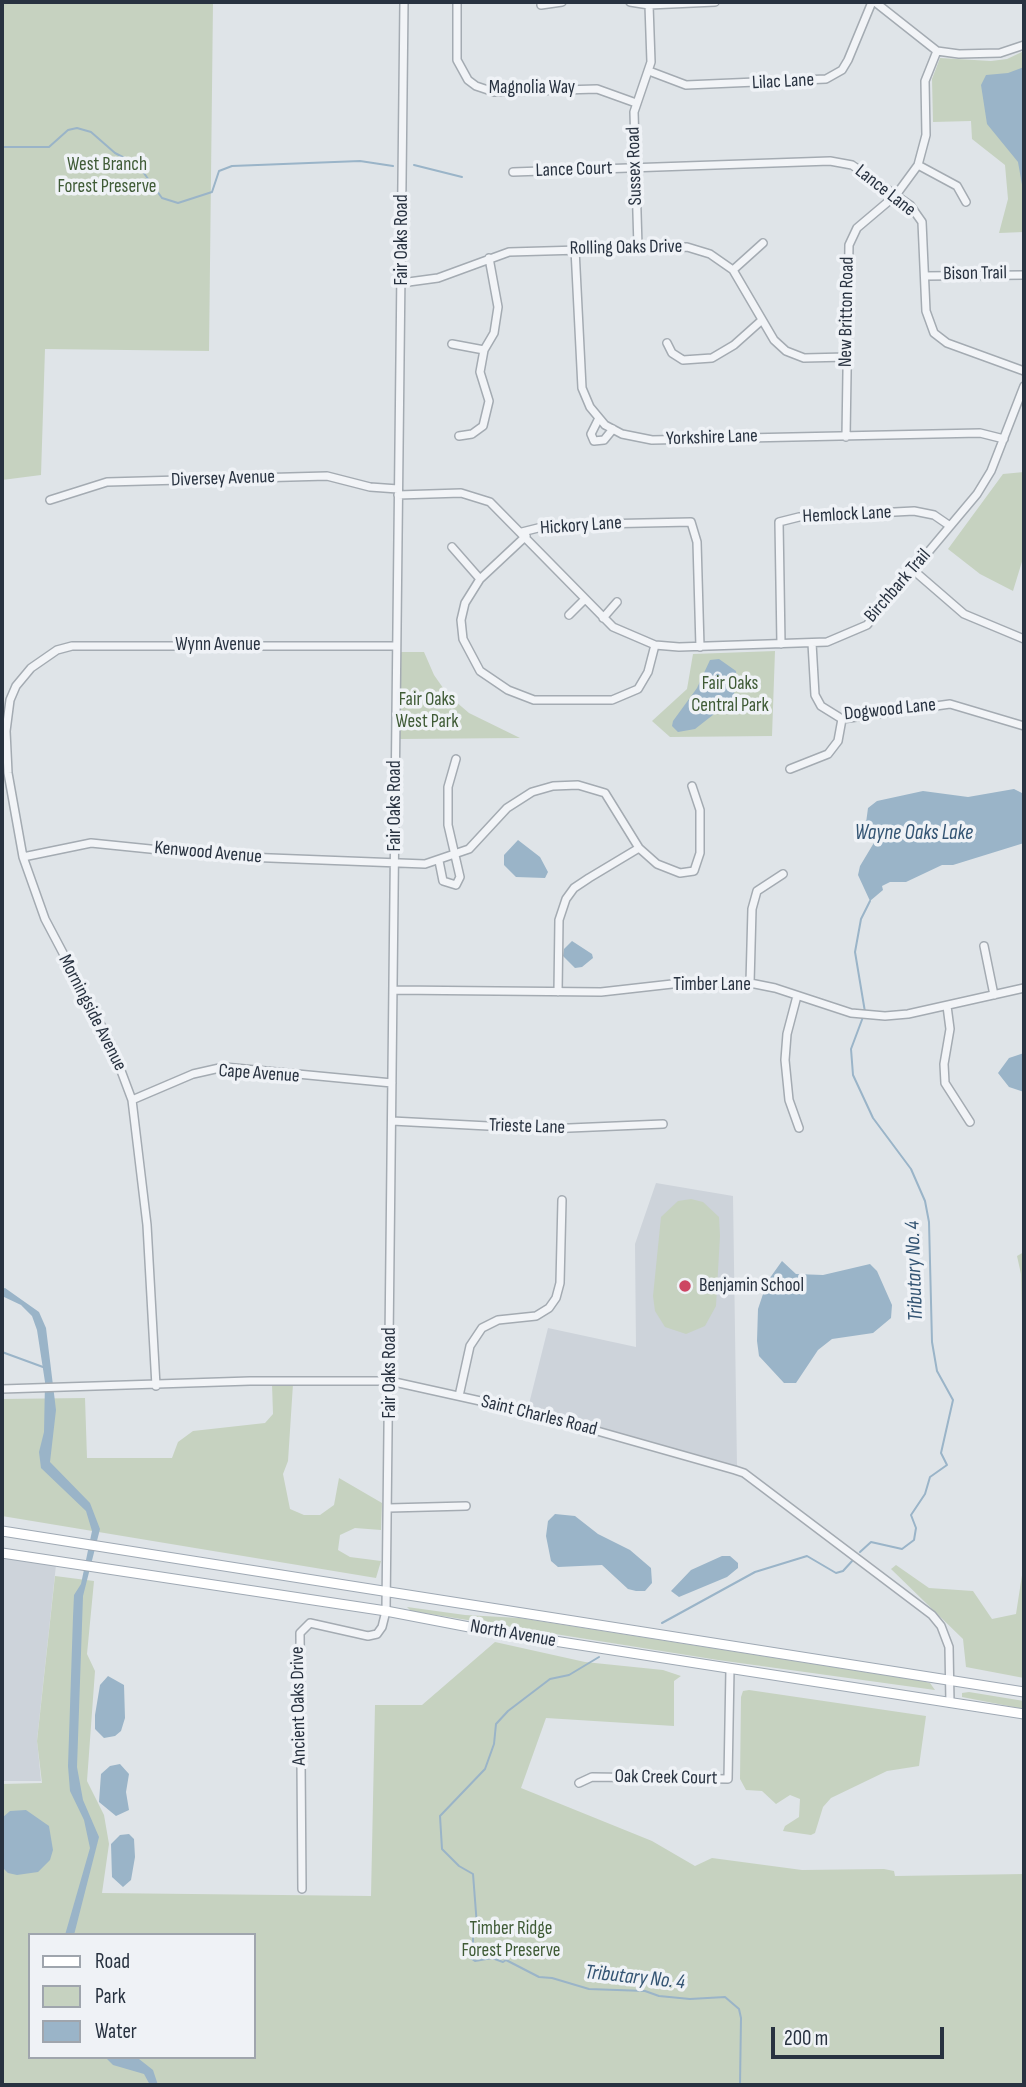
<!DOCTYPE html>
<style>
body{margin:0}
#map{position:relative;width:1026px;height:2087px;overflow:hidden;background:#dfe4e8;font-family:"Sofia Sans Condensed",sans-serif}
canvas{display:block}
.frame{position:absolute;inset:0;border:4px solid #283240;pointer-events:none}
.legend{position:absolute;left:28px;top:1933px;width:228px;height:126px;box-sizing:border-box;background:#eff2f6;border:2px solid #9fa5ad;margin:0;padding:9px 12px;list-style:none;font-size:21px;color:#283240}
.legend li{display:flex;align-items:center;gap:14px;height:35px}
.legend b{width:35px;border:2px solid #9fa5ad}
.scale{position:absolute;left:771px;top:2027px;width:173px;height:32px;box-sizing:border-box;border:4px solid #283240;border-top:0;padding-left:9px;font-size:21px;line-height:24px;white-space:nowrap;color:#283240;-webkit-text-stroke:5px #eff2f6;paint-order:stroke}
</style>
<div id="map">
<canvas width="1026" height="2087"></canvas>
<div class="frame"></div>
<ul class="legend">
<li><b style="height:9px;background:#fff"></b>Road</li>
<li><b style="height:19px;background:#c6d2c0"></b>Park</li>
<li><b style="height:19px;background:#9ab4c8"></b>Water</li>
</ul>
<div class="scale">200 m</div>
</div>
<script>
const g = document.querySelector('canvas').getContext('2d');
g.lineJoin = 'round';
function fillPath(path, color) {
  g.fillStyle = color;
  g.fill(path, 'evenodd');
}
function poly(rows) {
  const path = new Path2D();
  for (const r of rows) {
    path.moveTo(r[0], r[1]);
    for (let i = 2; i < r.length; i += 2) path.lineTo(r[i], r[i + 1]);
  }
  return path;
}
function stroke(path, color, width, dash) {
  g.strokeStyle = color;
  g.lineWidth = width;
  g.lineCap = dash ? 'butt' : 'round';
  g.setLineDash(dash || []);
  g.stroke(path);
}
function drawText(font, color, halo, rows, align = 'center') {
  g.font = font + ' "Sofia Sans Condensed",sans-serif';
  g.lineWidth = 7;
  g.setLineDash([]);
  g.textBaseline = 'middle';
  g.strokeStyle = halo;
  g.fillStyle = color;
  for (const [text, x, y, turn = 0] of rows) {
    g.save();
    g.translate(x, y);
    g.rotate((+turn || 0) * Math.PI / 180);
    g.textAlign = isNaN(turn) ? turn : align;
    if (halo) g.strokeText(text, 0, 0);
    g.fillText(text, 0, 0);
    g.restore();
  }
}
fillPath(poly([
 [656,1183,733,1196,737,1467,528,1408,548,1328,636,1347,635,1244],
 [2,1556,56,1565,37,1740,41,1781,2,1781]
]), '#cdd3da');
fillPath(poly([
 [2,2,213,2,209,351,45,349,41,475,2,480],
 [1024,51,1024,232,999,233,1008,199,1005,165,972,139,971,121,933,122,932,79,940,58,991,61,1007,59],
 [1024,472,1024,555,1013,591,980,574,948,549,1003,474],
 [775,651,772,736,670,737,652,721,687,689,693,654],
 [400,652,424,652,434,675,448,695,469,713,520,738,399,739],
 [691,1199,703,1202,719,1217,720,1236,716,1306,705,1326,686,1334,665,1327,655,1311,653,1296,661,1217,678,1201],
 [1024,1252,1024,1399,1021,1274,1017,1256],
 [272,1384,293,1384,288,1461,283,1474,290,1509,304,1515,320,1515,334,1505,339,1478,382,1503,381,1530,355,1528,340,1535,338,1550,350,1557,381,1561,376,1578,2,1516,2,1399,85,1398,87,1458,172,1458,178,1442,193,1431,265,1423,273,1414],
 [1024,1562,1024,1678,966,1667,963,1639,891,1569,896,1565,929,1588,973,1591,992,1619,1016,1614],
 [55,1576,94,1581,87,1654,95,1671,87,1781,104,1815,109,1844,102,1893,371,1896,375,1705,422,1705,495,1642,585,1662,663,1670,681,1676,674,1681,674,1726,546,1718,521,1788,652,1841,695,1866,712,1858,802,1870,884,1869,894,1871,895,1876,1024,1874,1024,2085,2,2085,2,1784,42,1783,37,1741],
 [30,1935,254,1935,254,2057,30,2057],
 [407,1607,465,1615,520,1618,922,1681,930,1683,935,1690,718,1660,411,1611],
 [749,1690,926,1716,919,1766,887,1771,831,1798,823,1807,815,1833,811,1835,783,1831,785,1826,799,1817,800,1799,790,1795,776,1804,762,1791,746,1790,740,1779,741,1697,743,1691],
 [969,1692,1024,1701,1024,1709,962,1697,962,1693]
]), '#c6d2c0');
fillPath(poly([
 [1024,67,1024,196,1018,162,987,124,981,85,986,75,1008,73],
 [719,659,736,671,737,683,732,700,695,729,678,732,672,726,673,721,697,688,710,660],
 [1014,789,1024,794,1024,843,953,865,942,865,906,882,890,882,882,886,883,890,870,901,858,875,860,866,875,841,866,823,868,808,877,801,923,791,968,797],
 [518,840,540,857,548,872,545,878,516,877,504,865,504,855],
 [572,941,592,954,593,958,582,967,575,968,563,956,564,949],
 [1024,1053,1024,1092,1009,1087,998,1073,1009,1058],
 [782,1261,796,1274,823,1275,870,1264,877,1271,892,1305,891,1318,873,1333,832,1339,818,1350,796,1383,784,1383,759,1356,757,1341,758,1309,767,1282],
 [5,1288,39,1312,46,1328,56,1410,50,1462,90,1503,100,1529,83,1596,77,1767,83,1800,99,1837,74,1935,65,1935,90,1848,84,1820,70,1791,68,1766,73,1617,74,1595,81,1584,92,1531,86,1511,41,1468,39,1452,44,1432,45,1382,37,1330,32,1316,21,1305,2,1296,2,1289],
 [555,1514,575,1516,598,1534,630,1550,651,1568,652,1583,645,1591,636,1591,628,1589,602,1565,558,1567,551,1561,546,1536,548,1521],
 [722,1556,730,1556,738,1563,738,1568,727,1577,679,1597,671,1591,691,1570],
 [108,1676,124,1685,125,1718,121,1731,115,1736,104,1738,95,1729,95,1715,100,1685],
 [120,1764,129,1774,126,1792,129,1810,116,1816,99,1802,101,1774,110,1766],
 [26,1810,49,1826,53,1850,50,1860,38,1872,17,1875,8,1873,2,1867,2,1818,10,1811],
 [129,1834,134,1839,135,1857,131,1880,123,1887,112,1877,111,1844,120,1835],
 [105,2057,139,2059,153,2070,158,2085,150,2085,144,2074,113,2065]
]), '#9ab4c8');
stroke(poly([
 [2,147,49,147,68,130,77,128,91,132,115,153,138,165,162,198,178,203,212,192,219,171,232,166,360,161,393,166],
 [414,165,462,177],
 [865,1012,855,952,861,919,870,901],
 [2,1352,43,1367],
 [860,1552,871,1542,902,1549,914,1540,916,1528,911,1515,925,1494,930,1477,947,1465,941,1453,953,1400,937,1371,932,1342,929,1222,925,1201,911,1169,873,1118,853,1075,851,1049,863,1017],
 [662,1623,755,1572,807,1556,836,1573,843,1571,853,1560],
 [599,1657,569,1675,550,1679,508,1711,496,1724,494,1744,485,1769,440,1816,442,1849,459,1866,473,1874,477,1926,473,1932,473,1953,469,1957,475,1961,492,1958,503,1962,506,1960,539,1977,552,1978,589,1989,645,1991,659,1996,690,1999,725,1997,739,2009,741,2018,740,2085]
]), '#9ab4c8', 2);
const minor = poly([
 [457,2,457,60,468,80,476,86,494,92,597,89,636,103],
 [630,2,649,5,715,2],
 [875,2,937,51,959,54,1000,53,1024,45],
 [541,5,562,2],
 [649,71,686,85,826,79,842,70,848,60,872,2],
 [918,165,957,186,966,202],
 [513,172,830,161,852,165,910,205,922,222,926,311,934,333,947,343,1024,371],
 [638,247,634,112,651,62,649,5],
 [575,249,582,388,590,407,605,425,622,434,652,440,980,433,1004,439],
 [733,270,763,243],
 [925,276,1024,275],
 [401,283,438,278,509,252,687,247,710,254,733,270,774,340,786,351,804,358,847,357],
 [667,343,672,353,683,360,712,358,734,345,762,320],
 [452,344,484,350,480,372,489,401,483,426,472,434,459,436],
 [484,350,494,333,498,307,489,258],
 [599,418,591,434,594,441,604,440,613,429],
 [846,437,849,245,857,228,896,195,918,165,926,135,925,81,937,51],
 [398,495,461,493,490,502,613,627,655,645,679,647,827,642,867,625,977,494,991,471,1024,386],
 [50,500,107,482,327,476,370,487,398,489],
 [522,532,550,525,691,522,697,542,700,647],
 [526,536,480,579,465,603,461,620,463,639,480,671,508,690,534,700,612,700,638,689,648,672,655,645],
 [452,547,480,579],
 [912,569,964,614,1024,639],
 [569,615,585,599],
 [603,618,617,602],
 [812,643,815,695,821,706,842,719,950,704,1024,726],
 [781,644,779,522,799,517,914,511,934,515,950,526],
 [790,769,828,754,838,741,842,719],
 [23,857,91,843,219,856,425,864,469,849,507,808,532,792,553,786,578,785,605,793,639,848,657,864,680,873,694,871,700,853,700,810,692,786],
 [439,861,443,881,456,885,460,877,448,825,448,787,456,759],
 [984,946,994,995],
 [750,983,752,909,757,891,783,874],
 [393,990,601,992,681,983,750,983,775,988,851,1013,885,1016,908,1014,1024,988],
 [558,992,559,920,566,899,574,888,589,878,639,848],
 [797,996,787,1034,785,1060,789,1100,799,1128],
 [947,1006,950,1029,944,1064,945,1083,970,1122],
 [132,1100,193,1074,224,1067,392,1083],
 [392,1121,546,1129,663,1124],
 [156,1386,147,1225,132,1100,111,1044,45,919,23,857,8,773,6,731,10,700,16,686,31,668,57,650,72,646,395,646],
 [2,1389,250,1381,390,1381,530,1412,735,1470,744,1473,932,1615,941,1626,949,1647,950,1703],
 [459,1396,470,1346,482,1328,498,1320,536,1316,549,1308,556,1298,560,1283,562,1200],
 [389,1508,466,1506],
 [579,1783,592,1777,728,1779,730,1669],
 [302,1889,300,1633,310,1623,368,1636,377,1634,382,1627,386,1611,404,2]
]);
const major = poly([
 [2,1531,1024,1692],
 [2,1553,386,1611,490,1631,1024,1714]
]);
stroke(minor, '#a4abb2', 10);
stroke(major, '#9fa9b4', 11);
stroke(minor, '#f2f4f7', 7);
stroke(major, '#fff', 9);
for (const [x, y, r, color] of [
 [685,1286,7,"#cd4562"]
]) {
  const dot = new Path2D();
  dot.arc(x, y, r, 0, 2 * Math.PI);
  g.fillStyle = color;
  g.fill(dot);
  stroke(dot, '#eff2f6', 2.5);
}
drawText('19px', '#283240', '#eff2f6', [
 ["Lilac Lane",783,82,-3],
 ["Magnolia Way",532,88],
 ["Sussex Road",635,166,-92],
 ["Lance Court",574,170,-2],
 ["Lance Lane",885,191,38],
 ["Fair Oaks Road",402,240,-90],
 ["Rolling Oaks Drive",626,248,-1],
 ["Bison Trail",975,274,-1],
 ["New Britton Road",847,312,-89],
 ["Yorkshire Lane",712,438,-2],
 ["Diversey Avenue",223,479,-2],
 ["Hemlock Lane",847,515,-3],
 ["Hickory Lane",581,526,-4],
 ["Birchbark Trail",898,586,-49],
 ["Wynn Avenue",218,645],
 ["Dogwood Lane",890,710,-6],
 ["Fair Oaks Road",395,806,-90],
 ["Kenwood Avenue",208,853,5],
 ["Timber Lane",712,985],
 ["Morningside Avenue",92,1013,63],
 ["Cape Avenue",259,1074,4],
 ["Trieste Lane",527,1127,2],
 ["Fair Oaks Road",390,1373,-90],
 ["Saint Charles Road",539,1416,14],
 ["North Avenue",513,1634,10],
 ["Ancient Oaks Drive",299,1706,-91],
 ["Oak Creek Court",666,1778,1]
]);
drawText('19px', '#3f5b36', '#eff2f6', [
 ["West Branch",107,165],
 ["Forest Preserve",107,187],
 ["Fair Oaks",730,684],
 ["Central Park",730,706],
 ["Fair Oaks",427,700],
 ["West Park",427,722],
 ["Timber Ridge",511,1929],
 ["Forest Preserve",511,1951]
]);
drawText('19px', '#283240', '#eff2f6', [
 ["Benjamin School",699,1286]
], 'left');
drawText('italic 21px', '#335473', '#eff2f6', [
 ["Wayne Oaks Lake",914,834],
 ["Tributary No. 4",915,1271,-92],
 ["Tributary No. 4",635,1978,6]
]);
</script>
